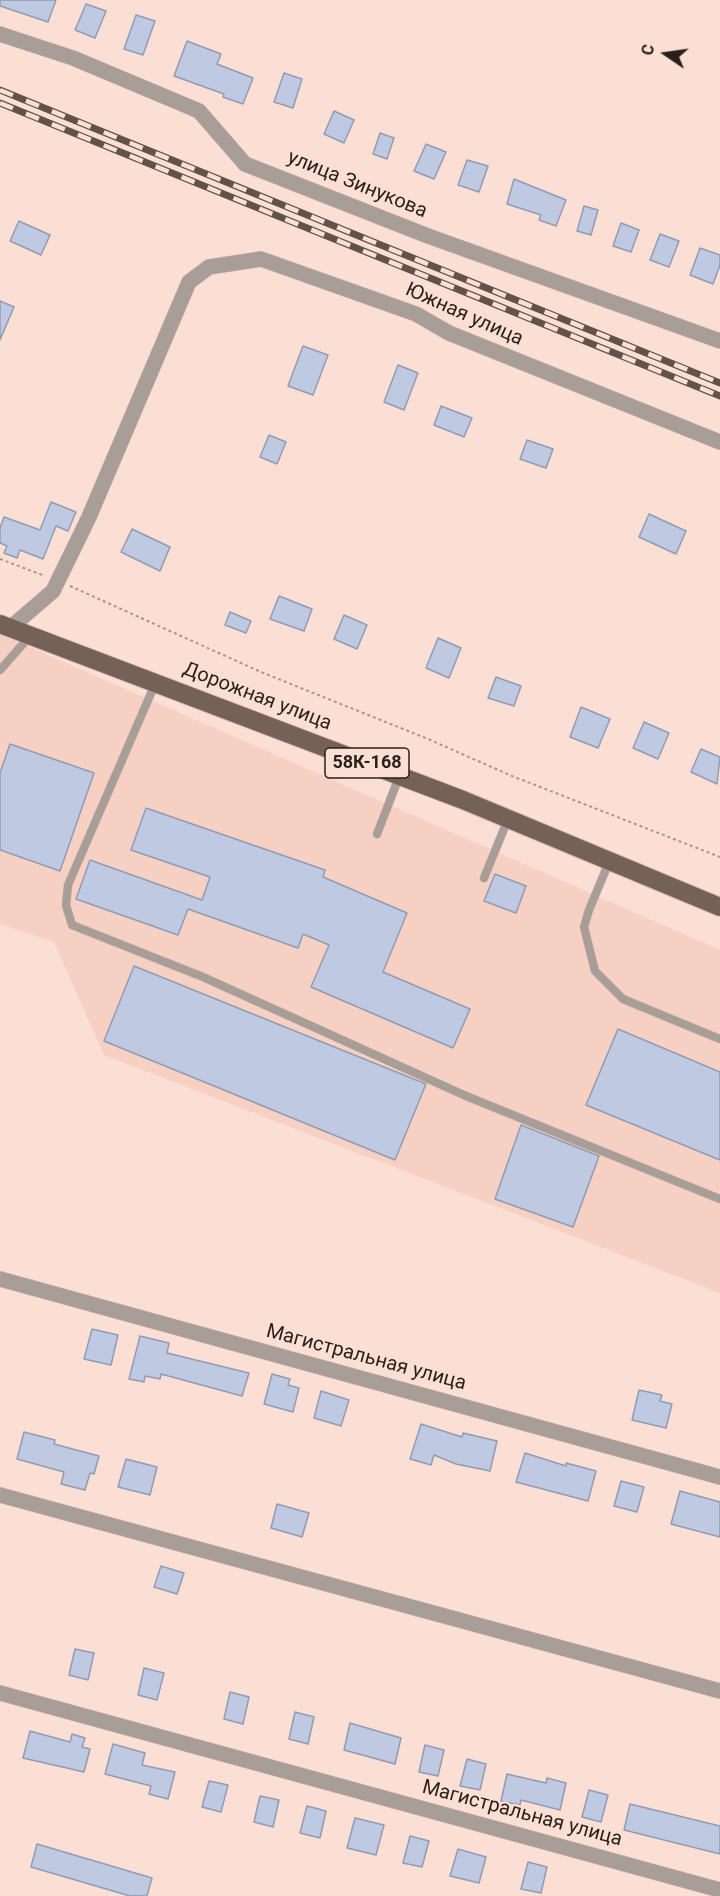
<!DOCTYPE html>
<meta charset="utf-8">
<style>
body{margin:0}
#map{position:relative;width:720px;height:1896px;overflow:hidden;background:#fbdfd4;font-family:Roboto,sans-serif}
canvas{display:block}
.north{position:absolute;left:636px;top:24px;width:60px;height:60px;-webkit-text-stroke:4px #fbdfd4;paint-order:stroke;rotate:283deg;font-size:16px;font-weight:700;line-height:24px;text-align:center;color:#291f1b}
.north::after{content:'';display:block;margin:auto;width:21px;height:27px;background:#291f1b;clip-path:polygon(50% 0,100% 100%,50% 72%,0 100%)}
</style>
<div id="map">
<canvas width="720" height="1896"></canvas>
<div class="north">С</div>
</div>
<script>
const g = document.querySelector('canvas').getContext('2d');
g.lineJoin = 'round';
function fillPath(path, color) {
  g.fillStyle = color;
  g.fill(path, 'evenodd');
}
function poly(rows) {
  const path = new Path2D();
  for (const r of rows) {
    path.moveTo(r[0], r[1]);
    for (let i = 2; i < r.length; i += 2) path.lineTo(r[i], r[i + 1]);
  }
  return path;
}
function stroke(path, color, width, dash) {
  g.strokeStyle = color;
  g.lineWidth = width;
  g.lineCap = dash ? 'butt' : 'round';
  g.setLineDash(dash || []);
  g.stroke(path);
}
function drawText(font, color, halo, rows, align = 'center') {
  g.font = font + ' Roboto,sans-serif';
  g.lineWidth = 4.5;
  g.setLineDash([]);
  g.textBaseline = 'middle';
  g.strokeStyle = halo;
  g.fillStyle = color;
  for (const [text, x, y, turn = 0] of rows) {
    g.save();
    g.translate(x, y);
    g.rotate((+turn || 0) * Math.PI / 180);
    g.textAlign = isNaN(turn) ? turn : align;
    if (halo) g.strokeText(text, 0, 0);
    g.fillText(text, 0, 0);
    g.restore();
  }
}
fillPath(poly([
 [0,634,720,950,720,1293,104,1055,54,942,0,924]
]), '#f5d0c3');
const building = poly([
 [0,0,56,0,48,22,0,6,0,0],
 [86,4,106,11,95,38,75,30,86,4],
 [136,15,155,21,143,55,124,49,136,15],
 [187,41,221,54,217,64,253,78,243,104,223,97,224,94,174,76,187,41],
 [284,73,302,79,293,108,274,102,284,73],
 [334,111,354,120,344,143,324,134,334,111],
 [380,133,394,138,387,159,373,154,380,133],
 [426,144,446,152,434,179,414,171,426,144],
 [467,160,488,166,479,192,458,185,467,160],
 [514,179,566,200,556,226,539,220,541,215,507,204,514,179],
 [584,206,598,210,591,235,577,231,584,206],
 [19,221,50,235,41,255,10,241,19,221],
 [621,223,639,230,631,252,613,246,621,223],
 [660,234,679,241,669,267,650,260,660,234],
 [700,248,720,255,720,265,713,284,690,275,700,248],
 [0,301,14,307,0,340,0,301],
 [303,346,328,355,313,395,288,386,303,346],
 [398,365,418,373,404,410,384,402,398,365],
 [441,406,472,418,464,437,434,425,441,406],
 [269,435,286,442,277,464,260,457,269,435],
 [527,440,553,449,546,468,520,459,527,440],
 [51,502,76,512,68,531,56,526,43,559,20,550,17,558,4,553,7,546,0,543,0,528,4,517,40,530,51,502],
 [649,514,686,531,676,554,639,537,649,514],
 [132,529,170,547,160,571,121,552,132,529],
 [279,596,312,609,304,631,270,619,279,596],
 [230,612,251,621,246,633,225,625,230,612],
 [344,615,367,625,357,649,334,639,344,615],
 [438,638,461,648,449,678,426,668,438,638],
 [496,677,521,686,514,706,488,698,496,677],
 [581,707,610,719,598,748,570,737,581,707],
 [644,722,669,733,658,759,633,748,644,722],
 [10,744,94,773,60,871,0,850,0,773,10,744],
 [701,749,720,757,717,784,691,772,701,749],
 [146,808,325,870,323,877,407,913,383,972,470,1009,453,1048,311,987,329,945,303,934,298,948,188,909,178,935,76,899,90,860,202,900,210,877,131,850,146,808],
 [495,874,526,886,516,913,484,901,495,874],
 [134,966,426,1084,395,1160,104,1041,134,966],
 [618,1029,720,1072,720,1160,586,1105,618,1029],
 [521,1125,599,1156,573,1227,495,1199,521,1125],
 [92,1329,118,1335,111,1365,84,1359,92,1329],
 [140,1336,169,1343,167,1353,249,1373,242,1396,161,1374,160,1379,145,1376,144,1382,129,1379,140,1336],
 [272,1374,290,1379,288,1385,299,1388,293,1412,264,1404,272,1374],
 [639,1390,662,1395,660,1401,672,1404,666,1428,632,1420,639,1390],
 [321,1391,349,1400,341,1426,314,1418,321,1391],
 [421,1424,462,1437,463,1433,497,1441,490,1471,456,1464,434,1455,431,1465,410,1459,421,1424],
 [24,1432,55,1440,54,1444,99,1456,94,1474,90,1473,85,1490,61,1484,64,1472,17,1459,24,1432],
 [525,1453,566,1466,566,1463,596,1471,588,1501,516,1482,525,1453],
 [126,1459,157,1467,150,1495,118,1487,126,1459],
 [621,1481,644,1487,637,1512,614,1506,621,1481],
 [680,1491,720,1502,720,1537,671,1524,680,1491],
 [277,1504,309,1513,302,1537,271,1528,277,1504],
 [161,1566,184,1573,177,1594,154,1587,161,1566],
 [75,1649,94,1653,88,1680,69,1675,75,1649],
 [144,1668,164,1673,157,1700,138,1695,144,1668],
 [230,1692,249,1697,243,1724,224,1719,230,1692],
 [295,1712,314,1717,308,1744,289,1739,295,1712],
 [350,1723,401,1738,395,1764,344,1750,350,1723],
 [30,1731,70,1742,72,1734,85,1738,82,1747,90,1749,84,1772,23,1758,30,1731],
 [113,1744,145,1753,142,1765,175,1772,168,1799,149,1794,151,1786,105,1774,113,1744],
 [425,1745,444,1750,438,1776,419,1772,425,1745],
 [467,1759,486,1764,480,1790,460,1786,467,1759],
 [507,1774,546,1783,547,1778,566,1783,560,1810,521,1800,520,1805,501,1801,507,1774],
 [209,1781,228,1785,221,1812,202,1807,209,1781],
 [589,1790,608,1795,601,1822,582,1817,589,1790],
 [260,1796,279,1800,273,1827,254,1822,260,1796],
 [630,1804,720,1826,720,1854,624,1830,630,1804],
 [307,1806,326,1811,320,1838,300,1833,307,1806],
 [355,1818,384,1825,376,1855,347,1848,355,1818],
 [410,1836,429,1841,422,1867,403,1863,410,1836],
 [37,1844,152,1878,147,1896,130,1896,31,1867,37,1844],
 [458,1849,486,1857,479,1883,450,1876,458,1849],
 [528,1862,547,1867,541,1893,521,1889,528,1862]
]);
fillPath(building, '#bfc9e1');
stroke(building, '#919bb2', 1.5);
const lane = poly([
 [0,670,30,636],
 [155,684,68,885,66,905,72,925,203,977,466,1096,720,1199],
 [377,834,399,777],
 [609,862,589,910,584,927,595,971,623,999,720,1039],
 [484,878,508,819]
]);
const street = poly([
 [0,34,73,58,199,111,245,164,428,236,720,341],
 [10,628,53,591,89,517,189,282,209,267,261,259,416,314,449,333,720,442],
 [0,1279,720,1477],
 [0,1495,720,1691],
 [0,1693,720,1890]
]);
const primary = poly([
 [0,624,463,800,720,907]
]);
stroke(lane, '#d5bcb3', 9);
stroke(street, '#d5bcb3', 16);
stroke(primary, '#d5bcb3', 20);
stroke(poly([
 [0,559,45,576],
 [70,586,261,672,428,739,512,776,720,857]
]), '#aa958c', 2, [3, 3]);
stroke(lane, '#a99d98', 8);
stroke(street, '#a99d98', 15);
stroke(primary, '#766159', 18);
const rail = poly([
 [0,90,720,383],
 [0,103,720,396]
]);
stroke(rail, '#61524c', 7);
stroke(rail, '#fbdfd4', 4.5, [14]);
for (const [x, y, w] of [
 [367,763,84]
]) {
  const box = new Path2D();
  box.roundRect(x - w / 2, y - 15, w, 30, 4.5);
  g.fillStyle = '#fbdfd4';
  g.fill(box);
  stroke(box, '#291f1b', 1.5);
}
drawText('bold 18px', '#291f1b', null, [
 ["58К-168",367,763]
]);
drawText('20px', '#291f1b', '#fbdfd4', [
 ["улица Зинукова",357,185,22],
 ["Южная улица",464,315,24],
 ["Дорожная улица",257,697,21],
 ["Магистральная улица",366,1358,15],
 ["Магистральная улица",522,1814,15]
]);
</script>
